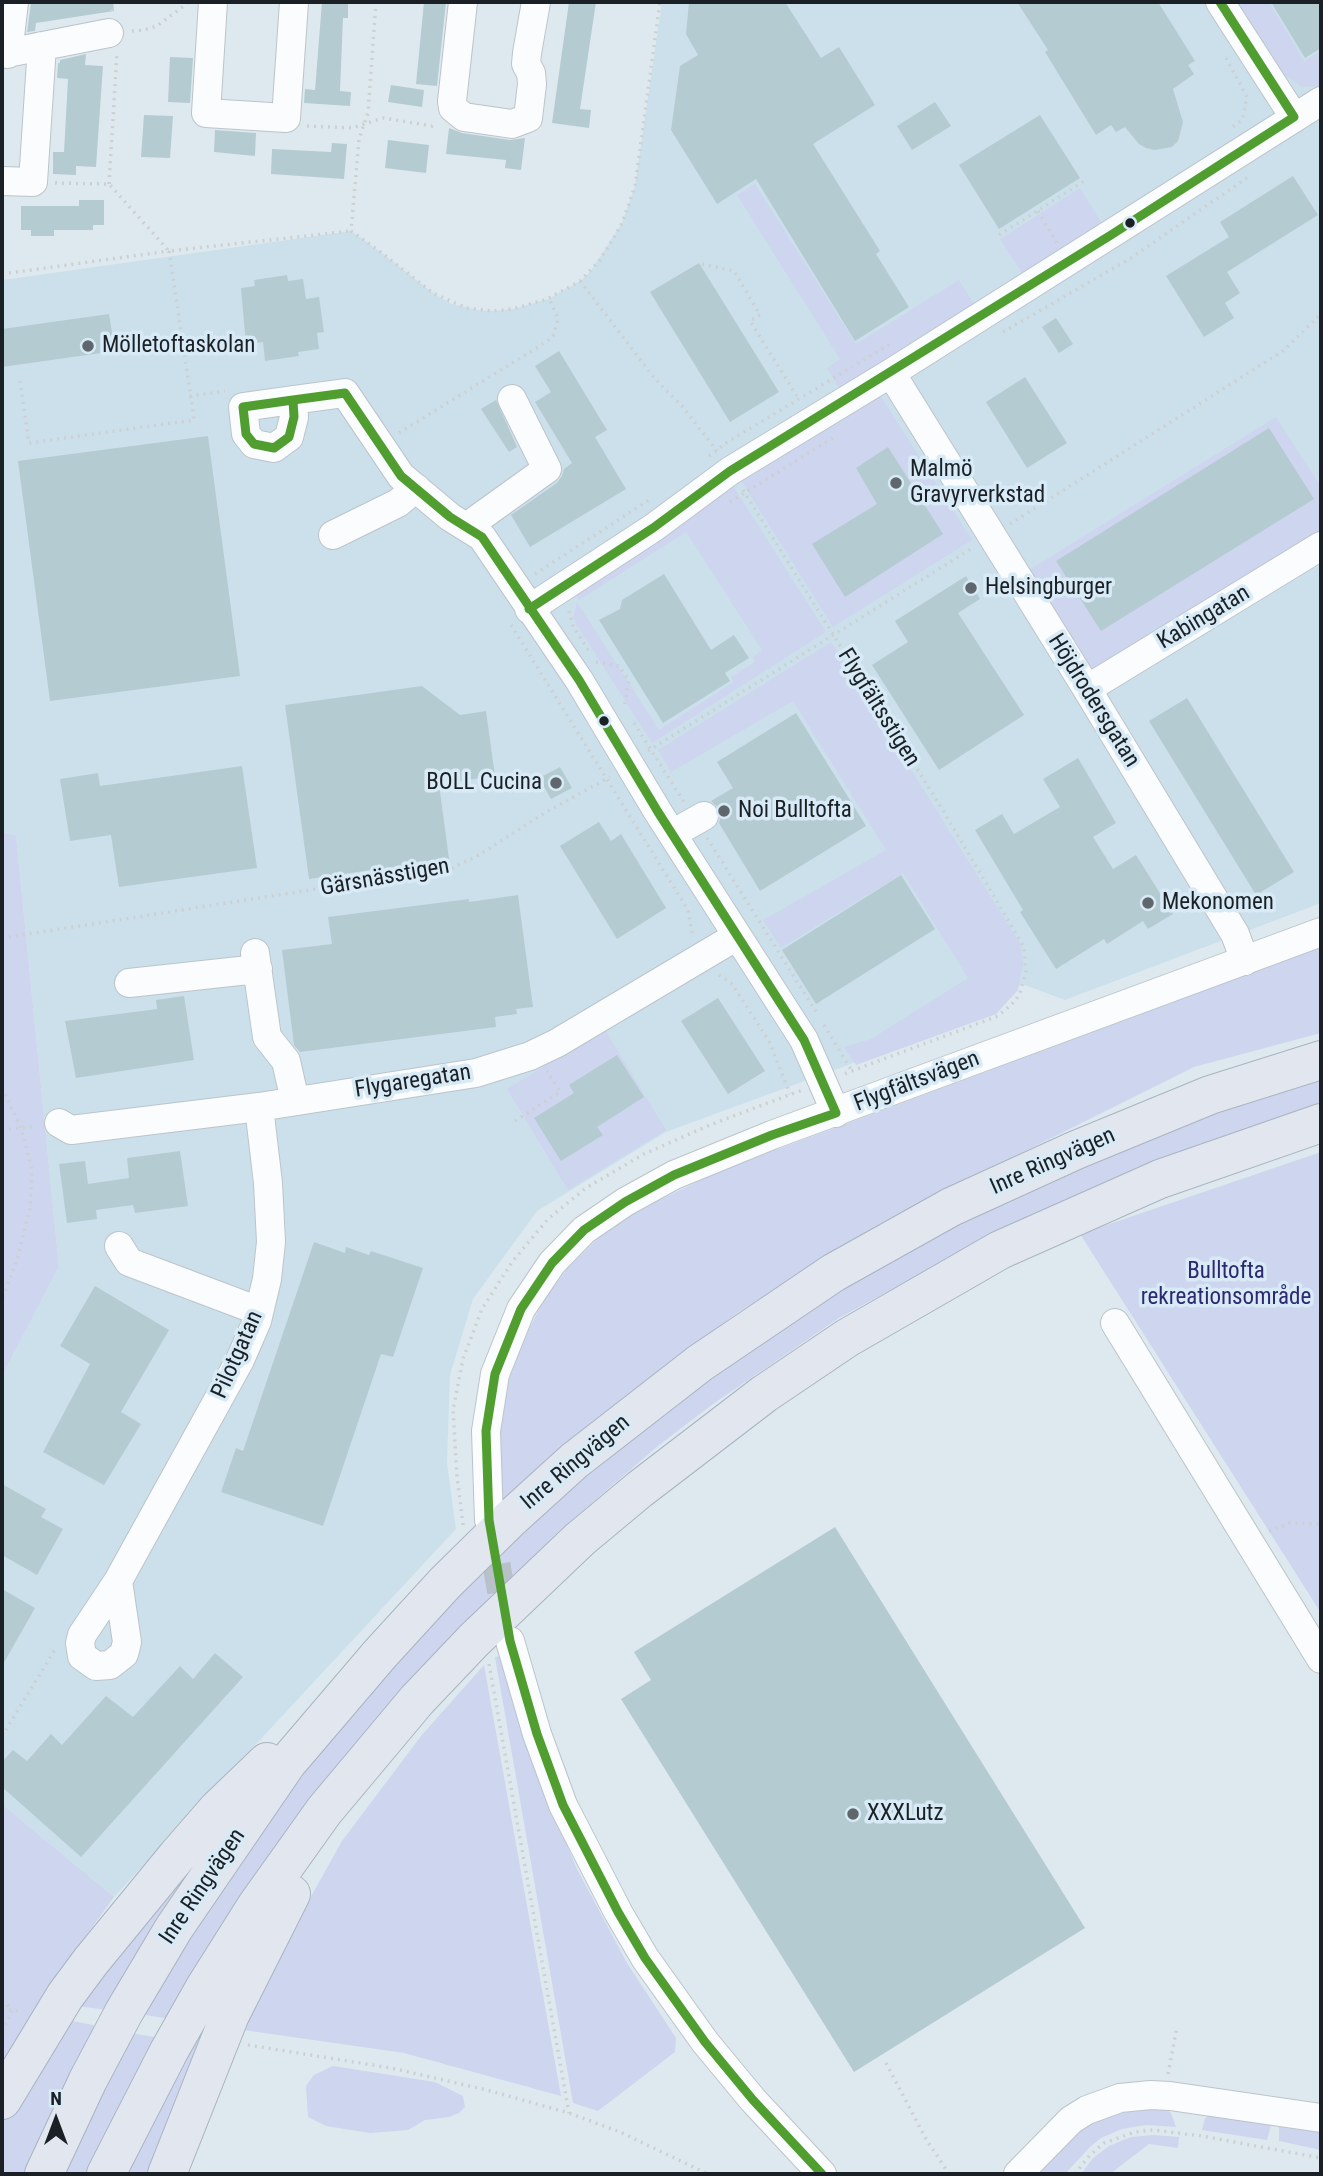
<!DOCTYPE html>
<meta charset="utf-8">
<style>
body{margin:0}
#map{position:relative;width:1323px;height:2176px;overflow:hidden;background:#dee9ef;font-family:"Roboto Condensed",sans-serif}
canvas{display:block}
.frame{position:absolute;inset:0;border:4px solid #1a2025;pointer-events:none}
.north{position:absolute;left:21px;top:2085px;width:70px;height:70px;-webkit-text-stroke:5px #d7eaf6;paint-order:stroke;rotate:0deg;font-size:19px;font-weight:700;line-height:28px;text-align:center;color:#1a2025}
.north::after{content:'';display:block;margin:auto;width:24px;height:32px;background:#1a2025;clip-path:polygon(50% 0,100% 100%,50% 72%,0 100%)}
</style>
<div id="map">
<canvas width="1323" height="2176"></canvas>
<div class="frame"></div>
<div class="north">N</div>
</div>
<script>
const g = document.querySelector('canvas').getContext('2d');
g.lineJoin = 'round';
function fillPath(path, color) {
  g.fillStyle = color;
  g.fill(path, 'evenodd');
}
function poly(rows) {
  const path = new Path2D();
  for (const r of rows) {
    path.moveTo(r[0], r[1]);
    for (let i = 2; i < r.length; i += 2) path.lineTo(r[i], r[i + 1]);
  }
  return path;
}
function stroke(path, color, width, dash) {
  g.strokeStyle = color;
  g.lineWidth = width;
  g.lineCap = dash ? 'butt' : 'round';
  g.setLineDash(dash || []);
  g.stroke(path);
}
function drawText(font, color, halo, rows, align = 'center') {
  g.font = font + ' "Roboto Condensed",sans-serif';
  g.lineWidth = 7;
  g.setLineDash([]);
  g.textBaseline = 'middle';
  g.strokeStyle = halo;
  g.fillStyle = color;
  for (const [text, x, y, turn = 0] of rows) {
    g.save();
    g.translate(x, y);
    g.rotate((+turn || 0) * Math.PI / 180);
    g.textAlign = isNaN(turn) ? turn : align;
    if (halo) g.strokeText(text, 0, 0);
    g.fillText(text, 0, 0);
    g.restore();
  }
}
fillPath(poly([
 [662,2,1321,2,1321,903,1065,1000,1022,984,976,1018,666,1132,537,1211,473,1299,450,1375,447,1463,456,1529,114,1897,2,1804,2,1376,59,1267,16,835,2,833,2,280,351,231,378,250,433,293,452,304,477,310,493,311,513,309,548,299,580,281,590,272,622,223,635,186]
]), '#cce0ec');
fillPath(poly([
 [1236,2,1269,2,1304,61,1321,51,1321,86,1302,87,1282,73],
 [755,184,856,344,959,280,974,304,839,388,827,368,840,359,737,195],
 [1080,188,1101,222,1022,273,1000,239],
 [880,395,972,540,833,627,742,482],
 [1276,417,1321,487,1321,539,1088,683,1021,575],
 [733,486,826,632,652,743,573,619,577,602,659,730,734,682,731,677,755,662,753,657,762,650,686,532,579,600,571,589],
 [831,642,1021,945,1023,964,1018,990,996,1014,856,1065,844,1047,871,1039,968,978,903,873,781,948,763,920,886,850,793,701,671,772,658,750],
 [2,833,16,835,59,1267,2,1376],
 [1321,947,1321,1033,1194,1067,887,1220,737,1313,672,1362,501,1503,499,1453,501,1421,506,1391,515,1356,543,1302,567,1269,597,1239,628,1215,722,1170],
 [605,1030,666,1130,568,1190,507,1089],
 [1321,1076,1321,1108,955,1255,839,1318,713,1404,658,1446,560,1530,457,1633,170,2019,139,2014,255,1831,414,1635,620,1442,884,1259,1161,1130],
 [1321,1152,1321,1613,1080,1234],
 [501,1656,531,1759,577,1869,627,1963,676,2038,675,2052,598,2111,573,2103,495,1657],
 [484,1665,561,2096,404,2053,243,2030,280,1952,342,1841,421,1736],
 [2,1804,114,1897,57,1976,2,2066],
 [231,1807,107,2010,70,2005],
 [248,1949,157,2174,126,2174,152,2118],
 [72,2021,99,2026,41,2137,25,2174,2,2174,2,2118],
 [129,2033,162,2038,92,2174,60,2174],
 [333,2066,435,2082,463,2096,465,2107,459,2113,449,2117,425,2120,408,2130,370,2133,326,2126,308,2117,306,2086,314,2075],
 [1136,2107,1166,2109,1171,2113,1176,2127,1146,2125,1122,2129,1101,2138,1091,2146,1065,2174,1037,2174,1070,2138,1091,2121],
 [1210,2115,1321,2132,1321,2150,1279,2141,1279,2126,1271,2125,1267,2140,1202,2130,1205,2118],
 [1153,2135,1179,2137,1178,2148,1149,2144,1110,2174,1081,2174,1093,2158,1109,2146,1131,2137]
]), '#ced5ee');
fillPath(poly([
 [41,2,113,2,114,11,36,23,35,31,27,32,31,3,41,4],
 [322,2,348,2,348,18,343,18,340,91,351,92,350,106,304,103,305,89,315,90],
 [424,2,446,2,437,86,416,84],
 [569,2,596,2,580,109,591,110,589,128,552,123],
 [689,2,785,2,821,58,839,47,875,105,813,144,880,251,876,254,909,307,855,341,756,179,717,204,671,130,680,66,698,55,686,34],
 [1017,2,1158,2,1195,61,1188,65,1194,74,1173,89,1183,122,1178,141,1172,147,1155,150,1146,148,1139,144,1125,127,1116,132,1111,125,1096,135,1045,52,1048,50],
 [1271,2,1321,2,1321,48,1305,58],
 [86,54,85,65,103,66,96,167,76,166,76,175,53,174,53,152,64,152,68,79,57,78,58,63,60,63,60,60],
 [170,57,193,58,190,103,168,102],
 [391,85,424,90,422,107,388,102],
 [935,102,951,126,912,150,897,126],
 [144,115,173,116,170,158,141,157],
 [1040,115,1080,178,999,229,959,165],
 [449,128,462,133,510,140,525,138,521,170,505,168,506,160,446,154],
 [215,130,256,133,255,156,214,152],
 [388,140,429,145,426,173,385,168],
 [332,143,347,144,344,179,271,174,272,149,331,152],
 [1293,176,1318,215,1227,272,1240,293,1225,303,1234,318,1204,337,1166,276,1229,237,1220,222],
 [79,200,104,200,104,225,93,225,93,230,54,230,54,236,31,236,31,230,21,230,21,206,79,206],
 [699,263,779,392,730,422,650,292],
 [287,275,288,281,303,279,306,299,319,297,324,332,317,333,319,349,298,352,299,356,265,361,263,342,246,345,241,288,255,286,254,280],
 [109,314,115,351,2,367,2,329],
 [1056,318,1073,344,1059,353,1042,327],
 [559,351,607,430,595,437,626,489,530,547,511,515,557,483,562,476,564,469,572,463,535,402,551,392,535,366],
 [1025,377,1067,443,1027,468,986,402],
 [496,400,517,447,509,452,481,409],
 [1269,428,1314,499,1101,631,1056,561],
 [208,436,240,676,50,701,18,461],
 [888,447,943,534,845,597,812,544,877,504,856,468],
 [664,574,711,650,734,635,749,658,725,673,730,681,663,723,599,620,620,609,622,600],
 [966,576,980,599,958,613,1024,715,939,770,872,665,908,642,895,621],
 [422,686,460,715,486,711,495,776,439,784,449,859,309,879,285,705],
 [1187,698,1294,872,1256,895,1149,721],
 [796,713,866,826,760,891,719,823,721,816,719,808,711,801,733,788,717,762],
 [1078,758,1116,823,1093,837,1113,869,1136,855,1173,914,1148,929,1143,921,1107,944,1104,939,1056,969,1020,912,1023,910,975,830,1002,814,1014,834,1060,807,1043,779],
 [242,766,257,868,119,887,111,835,70,841,60,779,98,773,100,786],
 [560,767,572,788,551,799,539,778],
 [599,822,611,841,621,834,666,908,617,939,560,846],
 [901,875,935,929,816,1004,782,950],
 [518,895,533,1007,516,1009,517,1014,495,1017,496,1027,300,1052,294,1045,282,950,332,944,328,917,469,899,469,902],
 [184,996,194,1060,76,1078,65,1021,157,1009,156,1000],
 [718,998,765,1071,728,1094,681,1021],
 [617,1055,644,1097,597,1127,603,1135,561,1161,534,1118,574,1093,569,1085],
 [180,1151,188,1206,135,1213,133,1205,96,1210,97,1219,67,1223,59,1164,85,1161,88,1184,129,1178,127,1158],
 [314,1242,345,1253,346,1247,369,1255,371,1251,423,1268,393,1357,381,1354,323,1526,221,1492,236,1448,243,1451],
 [95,1286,169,1330,121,1412,141,1424,104,1485,43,1452,90,1364,60,1346],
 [2,1484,46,1509,41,1517,63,1529,37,1575,2,1555],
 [835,1527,1085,1928,854,2072,621,1699,651,1680,634,1652],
 [2,1589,35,1608,2,1666],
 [215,1653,243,1677,81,1857,2,1787,2,1762,13,1750,27,1761,51,1734,62,1745,106,1696,133,1717,180,1666,193,1679]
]), '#b5cbd2');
stroke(poly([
 [489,1523,507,1624]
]), '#b7c1c7', 28, [28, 14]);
const minor = poly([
 [213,2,206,113,286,118,294,2],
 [463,2,452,101,453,108,464,117,512,124,528,118,532,84,531,73,526,64,527,53,536,2],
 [1220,2,1294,117],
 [2,54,109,33],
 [8,54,14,2],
 [2,181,33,182,42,46],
 [891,373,1087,689,1235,934,1245,961],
 [293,400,294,417,289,437,274,448,254,444,246,434,243,407,293,400,345,393,401,476,450,517,482,537,579,680,658,812,804,1040,836,1113],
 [470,529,476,520,547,469,512,399],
 [333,535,398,503,416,488],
 [529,609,653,528,730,471,891,373,1321,101],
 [1087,689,1321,546],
 [672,834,704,816],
 [255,953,267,1037,286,1061,295,1101],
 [129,983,258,969],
 [59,1123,71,1130,259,1107,476,1073,530,1056,557,1043,737,936],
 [119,1246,129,1262,259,1311],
 [1115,1323,1321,1659],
 [489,1520,486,1431,495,1374,521,1309,552,1263,584,1230,625,1202,674,1175,772,1135,1321,932],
 [118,1581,82,1635,80,1643,82,1656,96,1666,110,1665,124,1654,127,1642,118,1581,240,1360,257,1321,267,1279,271,1242,268,1183,259,1107],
 [510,1641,537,1734,563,1805,618,1912,645,1958,705,2042,753,2100,822,2174],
 [1018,2174,1071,2120,1087,2110,1120,2098,1151,2095,1170,2096,1321,2118]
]);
const highway = poly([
 [2,2100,65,1996,91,1961,177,1856,217,1810,267,1762],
 [44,2174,88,2080,124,2012,174,1928,287,1763,380,1654,445,1583,509,1520,574,1461,700,1363,833,1273,951,1207,1076,1150,1210,1095,1321,1060],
 [106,2174,169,2051,204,1989,257,1905,324,1811,417,1700,474,1640,580,1539,640,1489,764,1394,847,1338,1000,1250,1160,1179,1321,1123],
 [167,2174,230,2015,291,1894]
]);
stroke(minor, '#bcc4ca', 30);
stroke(highway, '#a9b4bf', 40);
stroke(poly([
 [110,2,112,11],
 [376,2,368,113,359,139,351,231,378,250,433,293,466,308,493,311,513,309,547,299,580,281,599,261,615,236,622,223,635,186,660,2],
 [132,31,144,30,157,26,189,2],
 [1226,58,1247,97,1242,120,1230,129],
 [307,126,352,128,383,118,432,126,436,123],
 [55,183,109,184,169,251,351,231],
 [109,184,117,53],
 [1038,211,1057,243],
 [999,235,1086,180],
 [169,251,191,398],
 [702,264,734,271,760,315,750,321,798,398],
 [2,274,169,251],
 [580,281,655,379,682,406,717,451],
 [1003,332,1131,258,1248,177],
 [20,381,29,443,194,420,191,396,225,391],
 [399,433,546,342,553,336,558,319,549,298],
 [709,456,726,443,890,344],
 [743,490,939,804,1024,947,1026,971,1020,993,1015,1001,998,1016,841,1075],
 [730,502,836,436],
 [1010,524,1283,351,1321,314],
 [535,574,652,498],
 [569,611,573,626,589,651],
 [511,625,688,910,693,937],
 [596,662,619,666,629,680,624,708],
 [634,723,684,802],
 [648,751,974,547],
 [707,838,818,1015],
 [2,938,452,868,479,855,546,812,610,777],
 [719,975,732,984,769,1041,790,1094],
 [824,1025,852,1071],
 [2,1088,21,1128,32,1171,30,1208,17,1260,2,1299],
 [515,1121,560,1092,547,1071],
 [2,1130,36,1126],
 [463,1525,457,1476,453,1410,463,1359,482,1309,512,1262,548,1219,586,1188,644,1154,710,1125,802,1090],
 [1269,1531,1290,1523,1321,1524],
 [489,1664,569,2113],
 [2,1736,56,1648],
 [2,2000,11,2009],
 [2,2009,22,2012],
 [2,2031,12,2011],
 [248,2045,391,2068,487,2090,569,2113,620,2132,708,2174],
 [886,2063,926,2139,949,2174],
 [1168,2074,1177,2027],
 [1075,2174,1090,2155,1104,2143,1135,2132,1153,2130,1202,2136,1321,2158]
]), '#cdd0d2', 3.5, [2, 5]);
stroke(minor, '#fafcfd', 28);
stroke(highway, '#e1e6ef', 38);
stroke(poly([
 [1220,2,1294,117],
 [293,400,294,417,289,437,274,448,254,444,246,434,243,407,293,400],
 [293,400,345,393,401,476,450,517,482,537,579,680,658,812,804,1040,836,1113],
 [529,609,653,528,730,471,1111,235,1294,117],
 [822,2174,753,2100,705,2042,645,1958,618,1912,563,1805,537,1734,510,1641,489,1520,486,1431,495,1374,521,1309,552,1263,584,1230,625,1202,674,1175,772,1135,836,1113]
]), '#509e2f', 9);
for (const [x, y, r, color] of [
 [1130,223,6,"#1a2025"],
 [88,346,7,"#5f666c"],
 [896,483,7,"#5f666c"],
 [971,588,7,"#5f666c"],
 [604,721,6,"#1a2025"],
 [556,783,7,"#5f666c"],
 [724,811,7,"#5f666c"],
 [1148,903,7,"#5f666c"],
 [853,1814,7,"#5f666c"]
]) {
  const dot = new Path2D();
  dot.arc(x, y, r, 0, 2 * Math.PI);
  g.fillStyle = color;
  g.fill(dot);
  stroke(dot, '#d7eaf6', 2.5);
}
drawText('23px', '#1a2025', '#d7eaf6', [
 ["Mölletoftaskolan",102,346],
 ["Malmö",910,470],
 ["Gravyrverkstad",910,496],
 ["Helsingburger",985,588],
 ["BOLL Cucina",542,783,"right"],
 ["Noi Bulltofta",738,811],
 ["Mekonomen",1162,903],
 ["XXXLutz",867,1814]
], 'left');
drawText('23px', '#1a2025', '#d7eaf6', [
 ["Kabingatan",1204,618,-31],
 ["Höjdrodersgatan",1093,701,58],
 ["Flygfältsstigen",878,708,58],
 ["Gärsnässtigen",385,878,-10],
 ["Flygaregatan",413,1082,-9],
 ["Flygfältsvägen",917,1082,-21],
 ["Inre Ringvägen",1053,1162,-24],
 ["Pilotgatan",238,1355,-66],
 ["Inre Ringvägen",576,1463,-40],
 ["Inre Ringvägen",203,1887,-56]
]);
drawText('23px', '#2d2870', '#d7eaf6', [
 ["Bulltofta",1226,1272],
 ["rekreationsområde",1226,1298]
]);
</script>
